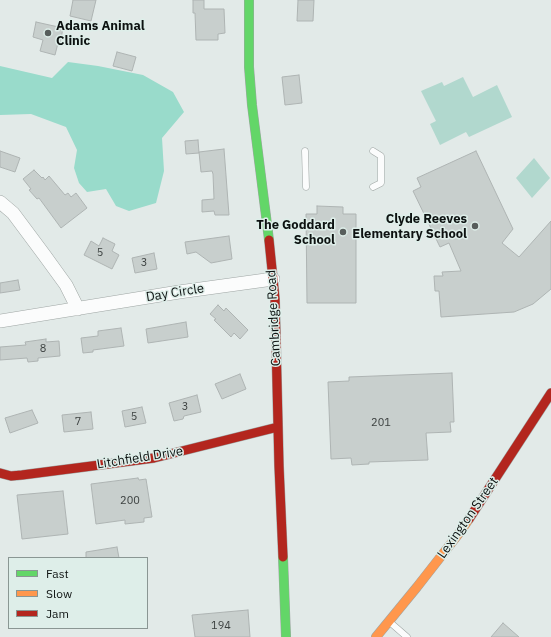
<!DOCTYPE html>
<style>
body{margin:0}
#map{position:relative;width:551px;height:637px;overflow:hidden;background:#e2eae8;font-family:"IBM Plex Sans",sans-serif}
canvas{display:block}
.legend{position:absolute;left:8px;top:557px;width:140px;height:72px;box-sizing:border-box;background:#deeee9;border:1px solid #8a9693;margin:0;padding:5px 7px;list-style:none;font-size:12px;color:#0d1211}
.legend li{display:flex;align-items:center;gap:8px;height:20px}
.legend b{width:20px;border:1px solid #8a9693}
</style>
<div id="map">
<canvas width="551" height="637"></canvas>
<ul class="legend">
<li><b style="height:5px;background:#63d668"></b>Fast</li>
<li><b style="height:5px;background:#ff974d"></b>Slow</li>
<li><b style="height:5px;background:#b3261e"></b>Jam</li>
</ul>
</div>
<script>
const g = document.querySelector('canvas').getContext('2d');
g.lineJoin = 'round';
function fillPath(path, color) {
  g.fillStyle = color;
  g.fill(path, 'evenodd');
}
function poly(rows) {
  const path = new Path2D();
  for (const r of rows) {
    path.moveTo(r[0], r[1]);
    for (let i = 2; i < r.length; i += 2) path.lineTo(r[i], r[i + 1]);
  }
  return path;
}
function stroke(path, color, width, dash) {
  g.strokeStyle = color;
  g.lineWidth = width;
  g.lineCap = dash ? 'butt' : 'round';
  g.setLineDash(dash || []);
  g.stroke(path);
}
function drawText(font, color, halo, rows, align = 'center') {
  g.font = font + ' "IBM Plex Sans",sans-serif';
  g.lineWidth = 3;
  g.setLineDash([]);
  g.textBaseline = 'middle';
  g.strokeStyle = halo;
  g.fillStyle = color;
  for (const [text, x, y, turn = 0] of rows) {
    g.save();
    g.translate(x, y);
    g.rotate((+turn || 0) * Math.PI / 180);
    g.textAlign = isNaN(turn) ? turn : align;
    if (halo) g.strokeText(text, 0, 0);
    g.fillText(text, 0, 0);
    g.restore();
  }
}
fillPath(poly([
 [463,77,473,97,497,85,512,117,469,137,466,132,440,145,430,124,436,121,421,91,442,82,444,86],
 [534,158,550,178,532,198,516,178]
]), '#b1d8ce');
fillPath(poly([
 [68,62,98,66,143,75,173,92,184,112,162,138,164,171,156,203,129,211,116,206,106,189,87,192,79,183,74,168,77,150,66,127,31,114,0,115,0,66,52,78]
]), '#99dbcb');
const building = poly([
 [73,0,96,0,91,21,70,16,73,0],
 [193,0,204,0,204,9,224,9,225,33,218,34,218,40,196,40,195,13,193,13,193,0],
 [298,0,314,0,313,21,297,21,298,0],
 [36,22,63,28,60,44,58,43,55,55,40,51,43,40,33,37,36,22],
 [117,52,136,57,132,71,113,66,117,52],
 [299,75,302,103,285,105,282,77,299,75],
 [198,140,199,153,186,154,185,141,198,140],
 [224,149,229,215,215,215,214,211,202,212,202,200,214,199,213,174,212,171,201,172,199,152,224,149],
 [0,151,20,158,15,172,0,167,0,151],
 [476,151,513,229,502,243,519,257,551,221,551,289,533,304,514,312,441,317,439,291,435,291,434,276,443,276,442,272,461,271,449,243,440,247,413,191,421,187,417,178,476,151],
 [34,170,42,178,43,177,45,180,49,176,65,195,68,193,71,197,76,193,87,208,61,228,39,198,37,199,29,190,31,189,23,179,34,170],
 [317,206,343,207,343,214,356,214,356,303,307,303,306,214,317,214,317,206],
 [229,236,232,259,211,263,196,252,187,254,185,242,229,236],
 [103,238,115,244,112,251,119,255,112,269,84,255,91,241,99,246,103,238],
 [154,253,157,269,135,273,132,258,154,253],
 [18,280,20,290,0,293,0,283,18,280],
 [218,305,224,311,226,308,248,330,240,339,234,333,231,337,214,320,216,319,210,314,218,305],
 [186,322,188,337,148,343,146,329,186,322],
 [121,328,124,346,93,350,93,352,83,353,81,338,98,336,98,331,121,328],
 [46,339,46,342,59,341,60,356,38,358,38,361,28,362,27,358,0,360,0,347,26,345,25,342,46,339],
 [452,373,454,422,450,422,451,432,426,433,428,460,369,462,369,464,352,465,351,458,331,459,328,382,349,381,349,377,452,373],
 [240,374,246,389,222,399,215,384,240,374],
 [197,395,201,412,184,416,183,419,174,421,169,403,197,395],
 [142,407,146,423,125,427,122,411,142,407],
 [32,410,38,423,10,433,5,418,32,410],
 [91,412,93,429,64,432,62,415,91,412],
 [138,478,139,480,146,479,152,517,144,518,144,522,125,524,125,520,96,524,91,484,138,478],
 [63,491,68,534,22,539,17,495,63,491],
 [117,547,119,558,86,558,86,552,117,547],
 [248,610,250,637,195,637,192,615,248,610],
 [503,623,519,637,491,637,503,623]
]);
fillPath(building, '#c8cfcd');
stroke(building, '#aeb4b3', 1);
const lane = poly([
 [305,151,306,187],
 [373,151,381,156,381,183,373,187],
 [392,624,407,637]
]);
const street = poly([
 [0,202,13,213,45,256,66,285,78,309],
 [0,321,179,292,273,279]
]);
const fast = poly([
 [249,0,249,67,252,105,269,240],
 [283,557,286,637]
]);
const slow = poly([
 [376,637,417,587,460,532,469,519]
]);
const jam = poly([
 [269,240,275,299,279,466,283,557],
 [0,473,11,476,22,475,154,458,278,427],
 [469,519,551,393]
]);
stroke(lane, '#9ea5a3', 7);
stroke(street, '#9ea5a3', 14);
stroke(fast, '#9ea5a3', 10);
stroke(slow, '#9ea5a3', 10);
stroke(jam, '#9ea5a3', 10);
stroke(lane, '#fbfcfc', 6);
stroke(street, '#fbfcfc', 13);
stroke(fast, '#63d668', 9);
stroke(slow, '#ff974d', 9);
stroke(jam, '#b3261e', 9);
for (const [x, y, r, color] of [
 [48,33,4,"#585e5c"],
 [475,226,4,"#585e5c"],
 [343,232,4,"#585e5c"]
]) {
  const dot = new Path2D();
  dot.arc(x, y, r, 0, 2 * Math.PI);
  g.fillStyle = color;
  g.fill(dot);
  stroke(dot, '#deeee9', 1.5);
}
drawText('11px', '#3c4140', null, [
 ["5",100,253],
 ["3",144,263],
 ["8",43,349],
 ["3",185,407],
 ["5",134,417],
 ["7",78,422],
 ["201",381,423],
 ["200",130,501],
 ["194",221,626]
]);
drawText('bold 13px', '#0d1211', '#deeee9', [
 ["Adams Animal",56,26,"left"],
 ["Clinic",56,41,"left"],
 ["Clyde Reeves",467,219],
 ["Elementary School",467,234],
 ["The Goddard",335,225],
 ["School",335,240]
], 'right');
drawText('13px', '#0d1211', '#deeee9', [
 ["Day Circle",175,293,-9],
 ["Cambridge Road",274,318,-93],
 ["Litchfield Drive",140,458,-9],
 ["Lexington Street",468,518,-55]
]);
</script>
